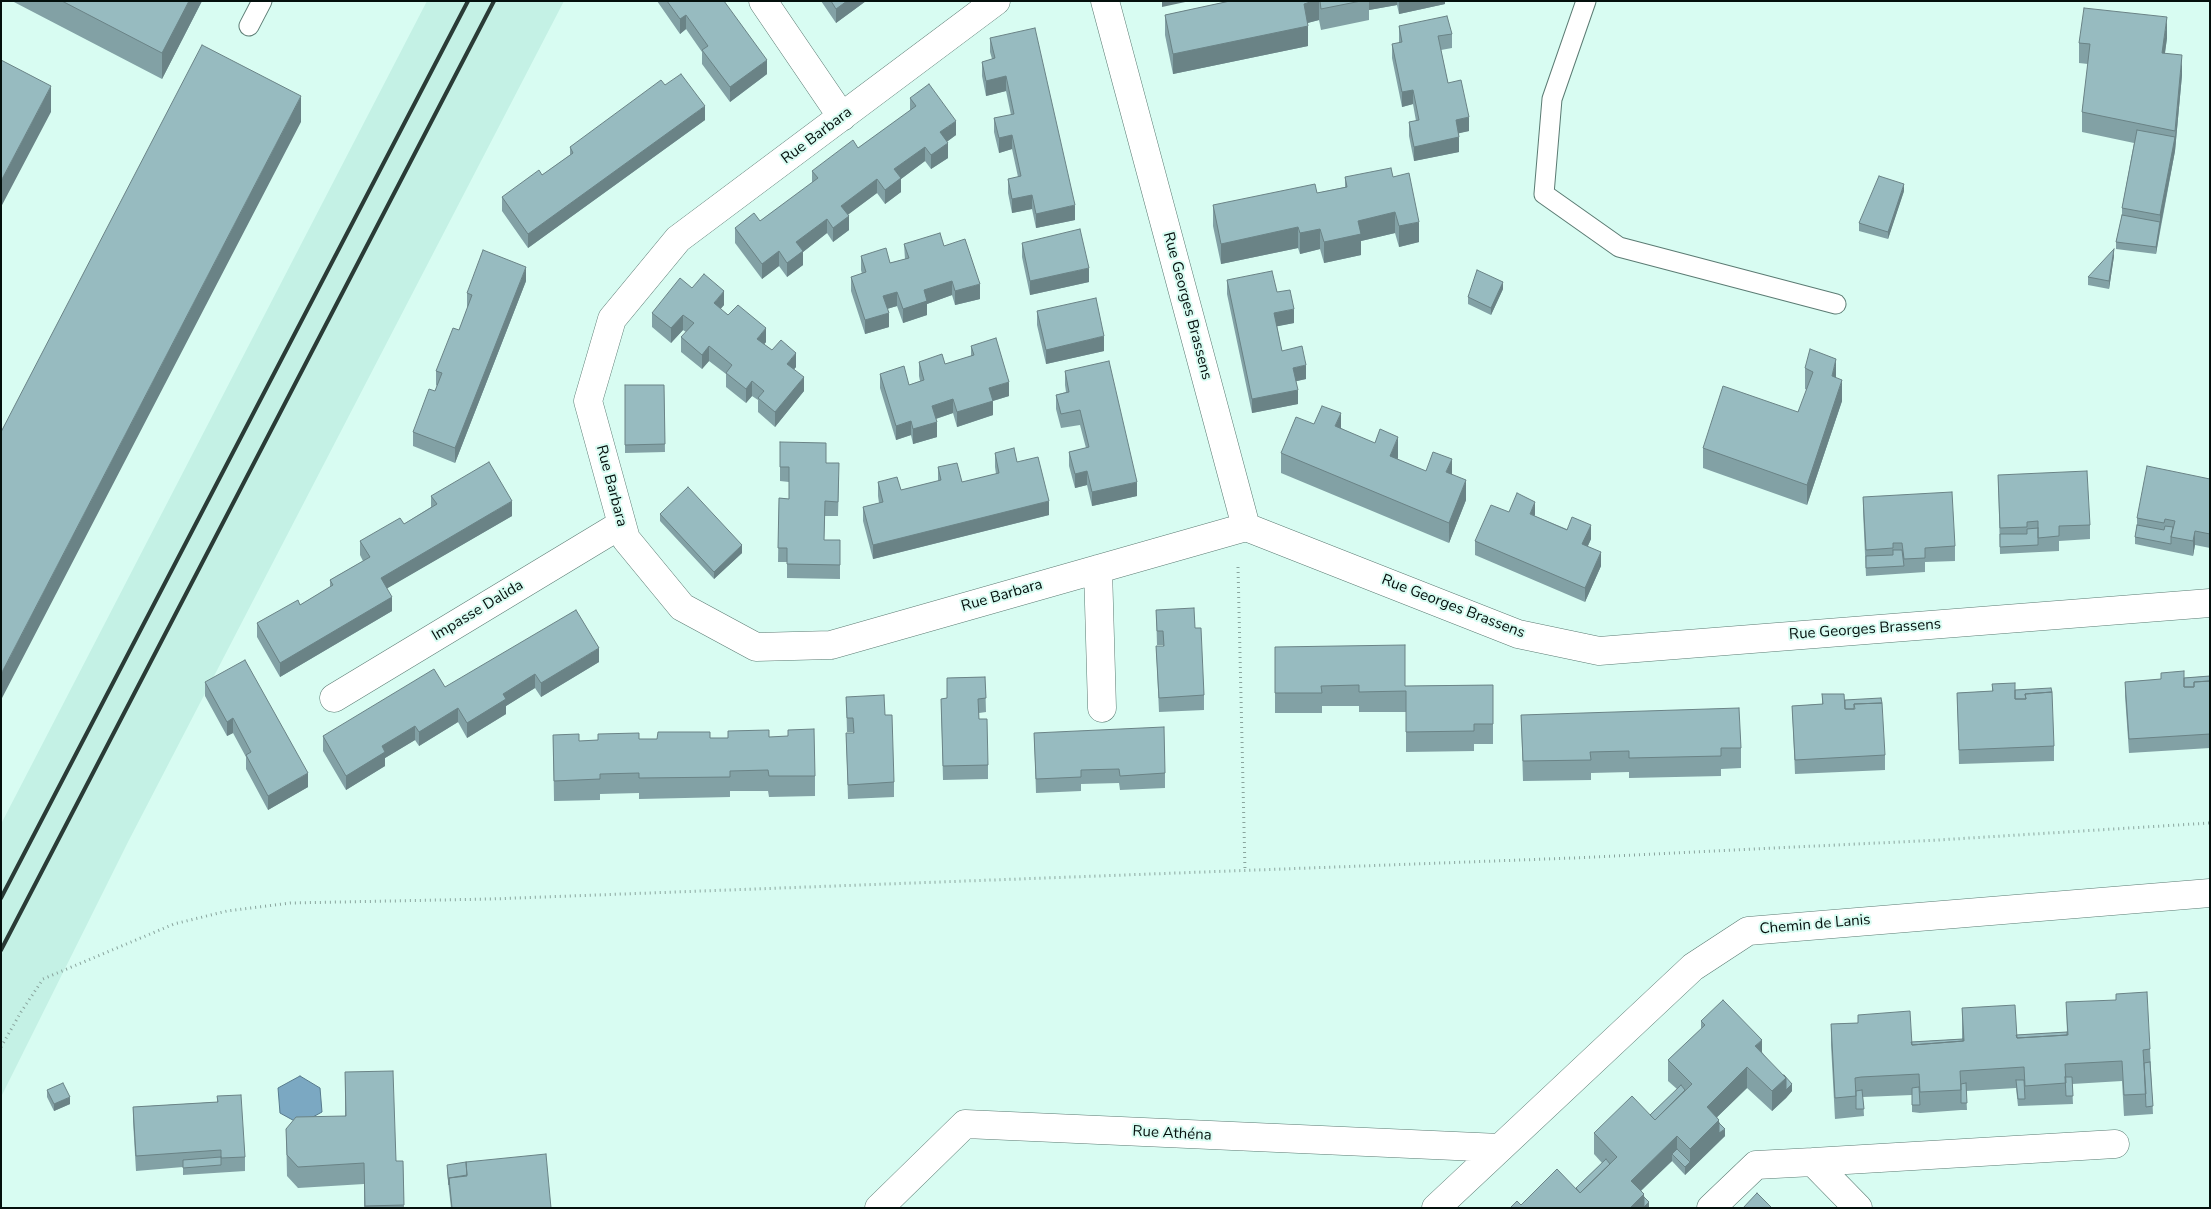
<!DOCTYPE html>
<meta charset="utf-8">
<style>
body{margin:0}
#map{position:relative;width:2211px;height:1209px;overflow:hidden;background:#d8fcf2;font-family:"Nunito Sans",sans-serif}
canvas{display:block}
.frame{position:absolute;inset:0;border:2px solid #04100d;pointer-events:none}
</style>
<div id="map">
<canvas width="2211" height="1209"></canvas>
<div class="frame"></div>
</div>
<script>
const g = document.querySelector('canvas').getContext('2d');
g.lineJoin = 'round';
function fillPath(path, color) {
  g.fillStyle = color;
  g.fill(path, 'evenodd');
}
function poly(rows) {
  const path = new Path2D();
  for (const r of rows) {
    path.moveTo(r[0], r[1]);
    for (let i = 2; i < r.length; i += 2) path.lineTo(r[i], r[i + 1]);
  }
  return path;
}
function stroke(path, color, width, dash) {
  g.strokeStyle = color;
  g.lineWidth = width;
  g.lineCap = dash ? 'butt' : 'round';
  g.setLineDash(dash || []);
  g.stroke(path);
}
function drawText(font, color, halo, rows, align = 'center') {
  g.font = font + ' "Nunito Sans",sans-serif';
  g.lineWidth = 4;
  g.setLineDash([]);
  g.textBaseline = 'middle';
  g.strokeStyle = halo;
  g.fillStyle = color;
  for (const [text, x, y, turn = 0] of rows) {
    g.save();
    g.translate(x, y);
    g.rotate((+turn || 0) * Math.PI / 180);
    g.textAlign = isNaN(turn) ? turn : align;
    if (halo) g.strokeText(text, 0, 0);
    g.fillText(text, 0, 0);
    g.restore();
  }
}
fillPath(poly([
 [427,1,564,1,129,840,1,1097,1,824]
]), '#c4f1e5');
const water = poly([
 [300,1076,320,1088,322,1112,300,1124,280,1113,278,1088,300,1076]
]);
fillPath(water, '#7ba8c2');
stroke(water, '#577a8c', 1);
const service = poly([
 [1586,1,1552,99,1544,194,1619,247,1836,304],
 [249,26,262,1]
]);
const minor = poly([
 [763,1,842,117],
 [996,1,678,239,612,319,588,401,626,539,682,607,756,647,831,645,1246,527],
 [1105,1,1246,527,1518,634,1599,651,2210,603],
 [1098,569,1102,708],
 [334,698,622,524],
 [1813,1162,2115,1144],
 [879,1208,965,1124,1500,1148],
 [1436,1208,1693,967,1748,931,2210,893],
 [1711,1208,1756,1165,1813,1162,1858,1208]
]);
stroke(service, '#5b7b73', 21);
stroke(minor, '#5b7b73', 29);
stroke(poly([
 [1238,567,1245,871],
 [1,1047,21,1012,43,979,174,924,227,911,290,903,491,899,1573,858,1938,840,2210,823]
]), '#89a49d', 3, [1, 4]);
stroke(service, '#fff', 19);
stroke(minor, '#fff', 28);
stroke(poly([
 [1,898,468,1],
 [1,950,494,1]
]), '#2a3b36', 4);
fillPath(poly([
 [12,1,202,1,162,79],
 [657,1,724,1,767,74,730,102,702,64,702,52,686,29,680,34],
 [821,1,866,1,836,23],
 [1230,1,1445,1,1445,4,1399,14,1397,5,1369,10,1369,20,1321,30,1319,20,1307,23,1308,46,1173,74,1165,35,1165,15],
 [1399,26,1452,34,1452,48,1441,50,1448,83,1469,131,1458,133,1459,152,1414,161,1409,136,1409,122,1416,121,1413,104,1402,107,1392,58,1392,44,1399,43],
 [990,38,1075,220,1036,228,1032,209,1012,213,1008,193,1008,179,1018,177,1012,149,999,153,994,132,994,118,1011,115,1006,91,986,96,982,76,982,62,992,59,990,52],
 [2167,38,2165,53,2182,75,2175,151,2156,254,2116,249,2116,242,2122,215,2122,208,2134,143,2082,132,2082,112,2088,64,2079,63,2079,43],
 [665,85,705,120,528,248,502,211,502,197,542,175,570,155,570,147],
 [910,98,956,135,946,142,948,158,931,169,925,161,901,179,901,192,885,204,877,193,848,214,849,230,833,242,827,233,803,252,803,265,787,277,779,266,762,279,735,243,735,228,760,221,812,183,812,171,858,148,910,111],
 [1345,177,1393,177,1419,242,1399,247,1395,233,1361,241,1361,255,1324,263,1320,249,1300,254,1298,248,1221,264,1213,226,1213,205,1317,193,1345,187],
 [1904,191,1888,239,1859,231,1859,223],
 [1022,243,1089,282,1030,295,1022,257],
 [904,244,944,246,980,299,955,305,952,295,927,304,927,315,903,323,897,306,887,309,889,327,865,334,851,291,851,277,862,274,861,270,861,256,890,263,905,259],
 [2114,256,2109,289,2088,285,2088,277],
 [1227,280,1277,292,1294,323,1277,326,1282,351,1306,379,1296,381,1298,404,1252,413,1227,294],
 [526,281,455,463,413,446,413,432,435,391,437,386,436,385,436,371,459,330,468,307,467,307,467,293],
 [692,288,724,305,720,309,766,342,764,344,772,350,796,367,794,369,804,391,775,427,758,412,758,400,752,396,746,403,726,387,726,374,709,361,702,369,681,352,681,337,686,332,683,330,671,343,652,327,652,313],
 [1503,289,1491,315,1468,304,1468,297],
 [1037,311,1104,351,1046,364,1037,325],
 [971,346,1009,396,993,401,993,415,957,427,953,413,936,419,937,437,913,444,911,435,896,440,880,388,880,374,909,385,920,381,919,376,919,362,945,364,971,356],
 [1805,368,1836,378,1842,401,1807,505,1703,468,1703,448,1798,412,1807,390,1805,389],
 [1065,371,1137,496,1092,506,1087,485,1075,488,1069,466,1069,452,1086,448,1080,425,1061,428,1056,409,1056,395,1066,392,1065,385],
 [625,385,664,385,665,452,625,453],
 [1314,424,1341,428,1398,458,1397,459,1426,471,1452,474,1466,500,1449,543,1281,473,1281,453],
 [780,442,826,463,839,478,838,516,825,516,824,540,840,540,840,579,787,578,787,562,778,562,779,498,789,499,789,482,780,481],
 [995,453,1017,462,1049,515,873,559,863,521,863,507,879,503,878,496,878,482,901,490,938,481,938,467,962,482,996,474,995,467],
 [1998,475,2090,525,2090,539,2059,541,2059,551,2000,554],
 [2210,479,2210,548,2195,545,2193,556,2135,544,2135,537,2137,525,2137,518],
 [431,496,512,516,387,588,392,611,280,677,257,637,257,623,300,605,330,587,330,580,363,561,360,555,360,541,404,524,431,507],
 [1863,497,1955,546,1955,561,1925,562,1925,572,1866,576,1863,511],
 [1509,512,1535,516,1591,539,1588,546,1601,566,1585,602,1475,555,1475,541],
 [660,514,742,553,714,579,660,521],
 [1156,610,1195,628,1204,695,1204,710,1159,712,1156,646,1163,646,1163,645,1157,645],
 [1275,647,1405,686,1493,685,1493,744,1474,744,1474,751,1406,752,1406,712,1359,712,1359,706,1322,706,1322,713,1275,713],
 [599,662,541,697,535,688,506,706,506,714,467,738,458,722,419,746,415,740,385,758,385,766,346,790,323,751,323,736,445,687],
 [2210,676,2210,748,2129,753,2125,696,2125,682],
 [985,677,986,712,979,713,979,719,988,765,988,779,943,780,941,699,947,698,947,678],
 [205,682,308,787,268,810,246,769,246,757,233,733,227,736,205,696],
 [1992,684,2015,690,2054,746,2054,761,1959,764,1957,693,1992,691],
 [1822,694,1845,700,1885,755,1885,770,1795,774,1792,706,1822,704],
 [846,697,885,715,894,782,894,797,848,799,846,733,853,733,853,732,847,732],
 [1521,715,1741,748,1741,768,1721,769,1721,776,1629,778,1629,772,1591,773,1591,780,1523,781],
 [1034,733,1165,773,1165,788,1120,790,1119,783,1081,784,1081,791,1036,793],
 [553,735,579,741,769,737,815,776,815,796,769,797,768,791,730,791,730,797,639,799,639,793,600,794,600,800,554,801],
 [2066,1002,2150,1049,2153,1114,2124,1116,2122,1081,2072,1084,2073,1104,2018,1106,2016,1088,1966,1091,1967,1110,1961,1110,1920,1113,1912,1112,1912,1095,1863,1097,1864,1116,1835,1119,1831,1045,1831,1024,1858,1023,1858,1015,1911,1042,1962,1039,1962,1008,2016,1035,2067,1032],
 [1701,1021,1762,1052,1792,1091,1786,1098,1772,1111,1747,1088,1717,1117,1725,1136,1685,1175,1672,1161,1641,1191,1649,1208,1510,1208,1576,1188,1602,1163,1594,1154,1594,1133,1650,1115,1677,1089,1668,1081,1668,1060,1701,1029],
 [345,1072,396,1161,403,1161,404,1208,364,1208,364,1184,298,1188,287,1176,286,1129,345,1116],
 [47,1090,70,1104,54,1111,47,1097],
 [217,1096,245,1157,245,1171,183,1175,183,1167,136,1171,133,1121,133,1107,217,1102],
 [447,1165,551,1208,451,1208,447,1172]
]), '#82a1a5');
fillPath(poly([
 [189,1,202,1,162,79,162,53],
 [847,1,866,1,836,23,836,9],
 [1162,1,1190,1,1162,7],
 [1313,1,1319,1,1319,20,1304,24,1304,4],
 [1369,1,1397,1,1397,5,1369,10],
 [1399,1,1445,1,1445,4,1399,14],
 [686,15,686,29,680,34,680,19],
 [2167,17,2167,38,2162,73,2162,53],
 [1308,26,1308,46,1173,74,1173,54],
 [2182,55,2182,75,2175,151,2160,229,2160,215,2175,137],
 [767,60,767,74,730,102,730,87],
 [1006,76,1006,91,986,96,986,81],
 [51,86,51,112,1,207,1,181],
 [1413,90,1413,104,1402,107,1402,92],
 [301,96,301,122,1,700,1,674],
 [705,106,705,120,528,248,528,234],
 [1469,117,1469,131,1456,134,1456,120],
 [956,121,956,135,940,147,940,132],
 [1012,135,1012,149,999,153,999,138],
 [1459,137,1459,152,1414,161,1414,147],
 [948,143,948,158,931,169,931,155],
 [925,147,925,161,901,179,901,192,885,204,885,190,894,169],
 [877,179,877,193,841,220,841,206],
 [1904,184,1904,191,1888,239,1888,232],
 [1032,195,1032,209,1012,213,1012,199],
 [1075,205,1075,220,1036,228,1036,214],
 [1395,212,1395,233,1361,241,1361,255,1324,263,1324,242,1358,221],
 [849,216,849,230,833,242,833,228],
 [827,219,827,233,803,252,803,265,787,277,787,263,796,242],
 [1419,222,1419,242,1399,247,1399,226],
 [2160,222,2160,229,2156,254,2156,247],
 [1298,227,1298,248,1221,264,1221,244],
 [1320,229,1320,249,1300,254,1300,233],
 [2114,249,2114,256,2109,289,2109,281],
 [779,251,779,266,762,279,762,264],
 [526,267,526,281,455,463,455,448],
 [1089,268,1089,282,1030,295,1030,281],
 [952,281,952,295,927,304,927,315,903,323,903,309,924,290],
 [1503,282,1503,289,1491,315,1491,308],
 [980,284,980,299,955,305,955,291],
 [724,291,724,305,714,317,714,303],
 [897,292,897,306,883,310,883,296],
 [1294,309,1294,323,1274,327,1274,313],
 [889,313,889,327,865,334,865,320],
 [683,315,683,330,671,343,671,328],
 [766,328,766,342,757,353,757,339],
 [1104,336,1104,351,1046,364,1046,350],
 [709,346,709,361,702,369,702,355],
 [796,353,796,367,787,378,787,364],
 [1836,359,1836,379,1832,376],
 [1306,365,1306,379,1293,382,1293,368],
 [804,377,804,391,775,427,775,412],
 [1842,380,1842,401,1807,505,1807,485],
 [752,381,752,396,746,403,746,389],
 [1009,382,1009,396,989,402,989,388],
 [1298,390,1298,404,1252,413,1252,399],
 [953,399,953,413,932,420,932,406],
 [993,401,993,415,957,427,957,412],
 [1341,413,1341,434,1335,426],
 [911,421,911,435,896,440,896,426],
 [937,422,937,437,913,444,913,429],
 [1398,437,1398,458,1390,477,1390,456],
 [1452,459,1452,480,1446,472],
 [1087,471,1087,485,1075,488,1075,474],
 [1466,480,1466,500,1449,543,1449,523],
 [1137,482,1137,496,1092,506,1092,492],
 [512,501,512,516,381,592,381,578],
 [1049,501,1049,515,873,559,873,545],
 [1535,502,1535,516,1530,514],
 [1591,525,1591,539,1582,558,1582,544],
 [2195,531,2195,545,2193,556,2193,541],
 [742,545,742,553,714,579,714,572],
 [1601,552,1601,566,1585,602,1585,588],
 [392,597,392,611,280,677,280,663],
 [599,648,599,662,541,697,541,683],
 [535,674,535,688,506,706,506,714,467,738,467,723,503,694],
 [458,708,458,722,419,746,419,732],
 [233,718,233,733,227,736,227,722],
 [415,726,415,740,385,758,385,766,346,790,346,776,382,746],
 [308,773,308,787,268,810,268,796],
 [1762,1040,1762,1060,1755,1046],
 [1747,1067,1747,1088,1710,1124,1707,1107],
 [1786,1078,1792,1084,1792,1091,1786,1098,1772,1111,1772,1091],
 [70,1097,70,1104,54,1111,54,1104],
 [1719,1120,1719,1133,1725,1129,1725,1136,1685,1175,1685,1167,1690,1162,1690,1149],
 [1677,1136,1677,1156,1672,1154,1672,1161,1634,1197,1631,1181],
 [1644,1194,1644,1207,1649,1202,1649,1208,1630,1208]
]), '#6a8386');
const building = poly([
 [62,1,189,1,162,53,62,1],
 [667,1,724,1,767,60,730,87,702,50,708,46,686,15,680,19,667,1],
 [831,1,847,1,836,9,831,1],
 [1230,1,1313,1,1304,4,1308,26,1173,54,1165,15,1230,1],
 [1320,1,1361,1,1321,9,1320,1],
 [2084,8,2167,17,2162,53,2182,55,2175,131,2082,112,2090,44,2079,43,2084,8],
 [1447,16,1452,34,1438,36,1448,83,1461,80,1469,117,1456,120,1459,137,1414,147,1409,122,1419,120,1413,90,1402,92,1392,44,1402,42,1399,26,1447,16],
 [1035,28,1075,205,1036,214,1032,195,1012,199,1008,179,1021,176,1012,135,999,138,994,118,1014,114,1006,76,986,81,982,62,995,58,990,38,1035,28],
 [202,45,301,96,1,674,1,432,202,45],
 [1,60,51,86,1,181,1,60],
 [681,74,705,106,528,234,502,197,539,170,542,175,573,153,570,147,661,80,665,85,681,74],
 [929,84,956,121,940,132,948,143,931,155,925,147,894,169,901,178,885,190,877,179,841,206,849,216,833,228,827,219,796,242,803,251,787,263,779,251,762,264,735,228,754,213,760,221,818,178,812,171,853,140,858,148,916,106,910,98,929,84],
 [2137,130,2175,137,2160,215,2122,208,2137,130],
 [1391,168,1393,177,1409,173,1419,222,1399,226,1395,212,1358,221,1361,234,1324,242,1320,229,1300,233,1298,227,1221,244,1213,205,1315,184,1317,193,1347,187,1345,177,1391,168],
 [1879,176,1904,184,1888,232,1859,223,1879,176],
 [2122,215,2160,222,2156,247,2116,242,2122,215],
 [1080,229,1089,268,1030,281,1022,243,1080,229],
 [940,233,944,246,965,239,980,284,955,291,952,281,924,290,927,301,903,309,897,292,883,296,889,313,865,320,851,277,866,272,861,256,886,248,890,263,909,258,904,244,940,233],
 [2114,249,2109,281,2088,277,2114,249],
 [483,250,526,267,455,448,413,432,429,389,435,391,442,373,436,371,453,328,459,330,472,295,467,293,483,250],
 [1477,270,1503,282,1491,308,1468,297,1477,270],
 [1272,271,1277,292,1290,290,1294,309,1274,313,1282,351,1302,346,1306,365,1293,368,1298,390,1252,399,1227,280,1272,271],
 [704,274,724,291,714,303,728,315,738,305,766,328,757,339,772,350,781,340,796,353,787,364,804,377,775,412,758,398,764,391,752,381,746,389,726,373,732,365,709,346,702,355,681,337,694,323,683,315,671,328,652,313,680,278,692,288,704,274],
 [1096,298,1104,336,1046,350,1037,311,1096,298],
 [996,338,1009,382,989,388,993,401,957,412,953,399,932,406,937,422,913,429,911,421,896,426,880,374,904,366,909,385,924,380,919,362,942,354,945,364,974,355,971,346,996,338],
 [1810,349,1836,359,1832,376,1842,380,1807,485,1703,448,1723,386,1798,412,1813,372,1805,368,1810,349],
 [1109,361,1137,482,1092,492,1087,471,1075,474,1069,452,1089,447,1080,410,1061,414,1056,395,1069,392,1065,371,1109,361],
 [625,385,664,385,665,444,625,445,625,385],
 [1322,406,1341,413,1335,426,1375,443,1380,429,1398,437,1390,456,1426,471,1433,452,1452,459,1446,472,1466,480,1449,523,1281,453,1296,417,1314,424,1322,406],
 [780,442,826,443,826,463,839,463,838,502,825,501,824,540,840,540,840,565,787,564,787,548,778,548,779,498,789,499,789,467,780,467,780,442],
 [1014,448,1017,462,1038,457,1049,501,873,545,863,507,883,502,878,482,897,477,901,490,941,480,938,467,957,463,962,482,999,473,995,453,1014,448],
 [489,462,512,501,381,578,392,597,280,663,257,623,298,600,300,605,333,585,330,580,370,557,360,541,400,518,404,524,437,504,431,496,489,462],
 [2147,466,2210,479,2210,534,2195,531,2193,541,2171,537,2175,521,2165,519,2164,523,2137,518,2147,466],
 [2087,471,2090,525,2059,526,2059,536,2038,538,2038,521,2027,522,2027,527,2000,528,1998,475,2087,471],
 [688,487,742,545,714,572,660,514,688,487],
 [1952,492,1955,546,1925,548,1925,558,1904,559,1902,543,1893,543,1893,548,1866,550,1863,497,1952,492],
 [1517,493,1535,502,1530,514,1567,530,1572,517,1591,525,1582,544,1601,552,1585,588,1475,541,1491,505,1509,512,1517,493],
 [2137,525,2164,530,2165,526,2173,527,2171,537,2171,544,2135,537,2137,525],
 [2038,528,2038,545,2000,547,2000,534,2027,534,2027,529,2038,528],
 [1893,550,1902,550,1904,566,1866,568,1866,556,1893,555,1893,550],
 [1194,608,1195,628,1201,628,1204,695,1159,698,1156,646,1164,646,1163,631,1157,631,1156,610,1194,608],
 [576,610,599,648,541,683,535,674,503,694,506,699,467,723,458,708,419,732,415,726,382,746,385,752,346,776,323,736,434,669,445,687,576,610],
 [1405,645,1405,686,1493,685,1493,724,1474,724,1474,731,1406,732,1406,691,1359,692,1359,685,1321,686,1322,693,1275,693,1275,647,1405,645],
 [245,660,308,773,268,796,246,755,251,752,233,718,227,722,205,682,245,660],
 [2184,671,2184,687,2194,687,2194,682,2210,681,2210,734,2129,739,2125,682,2161,679,2161,673,2184,671],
 [2210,676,2210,681,2194,682,2194,687,2184,687,2184,678,2210,676],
 [985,677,986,698,978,699,979,719,987,719,988,765,943,766,941,699,947,698,947,678,985,677],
 [2015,683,2015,699,2026,699,2025,694,2052,692,2054,746,1959,750,1957,693,1993,691,1992,684,2015,683],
 [2051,688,2052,692,2025,694,2026,699,2015,699,2015,690,2051,688],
 [1822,694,1844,694,1845,709,1855,709,1854,704,1882,703,1885,755,1795,760,1792,706,1823,704,1822,694],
 [884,695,885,715,892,715,894,782,848,785,846,733,854,733,853,718,847,718,846,697,884,695],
 [1881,698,1882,703,1854,704,1854,709,1845,709,1845,700,1881,698],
 [1739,708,1741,748,1721,748,1721,756,1629,758,1629,751,1590,752,1591,760,1523,761,1521,715,1739,708],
 [1164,727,1165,773,1120,776,1119,769,1081,770,1081,777,1036,779,1034,733,1164,727],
 [814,729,815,776,769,776,768,770,730,771,730,777,639,778,639,773,600,774,600,779,554,781,553,735,579,734,579,741,598,740,598,734,639,733,639,739,657,739,658,732,710,732,710,738,728,738,728,731,769,730,769,737,788,736,788,730,814,729],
 [2147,992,2150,1049,2143,1050,2146,1094,2124,1095,2122,1061,2065,1064,2066,1083,2025,1086,2024,1067,1960,1071,1961,1090,1920,1092,1919,1074,1861,1077,1855,1078,1856,1096,1835,1098,1831,1024,1858,1023,1858,1015,1910,1011,1912,1045,1964,1041,1962,1008,2015,1005,2017,1038,2068,1035,2066,1002,2116,1000,2116,994,2147,992],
 [1723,1000,1762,1040,1755,1046,1786,1078,1772,1091,1747,1067,1707,1107,1719,1120,1690,1149,1677,1136,1631,1181,1644,1194,1630,1208,1510,1208,1517,1201,1521,1205,1557,1169,1580,1193,1617,1157,1594,1133,1632,1096,1655,1120,1692,1084,1668,1060,1705,1025,1701,1021,1723,1000],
 [2067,1032,2067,1035,2017,1038,2016,1035,2067,1032],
 [1963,1039,1963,1041,1912,1045,1911,1042,1963,1039],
 [2150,1062,2153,1106,2146,1107,2144,1063,2150,1062],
 [393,1071,396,1161,403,1161,404,1205,365,1206,364,1163,298,1167,287,1155,286,1129,296,1117,346,1116,345,1072,393,1071],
 [1784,1075,1792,1084,1786,1090,1786,1078,1784,1075],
 [2065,1077,2072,1077,2073,1096,2066,1096,2065,1077],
 [2016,1080,2024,1080,2025,1099,2018,1099,2016,1080],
 [63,1083,70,1097,54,1104,47,1090,63,1083],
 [1966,1083,1967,1103,1961,1103,1961,1084,1966,1083],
 [1681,1085,1685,1090,1655,1120,1650,1115,1681,1085],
 [1919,1087,1920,1105,1912,1105,1912,1088,1919,1087],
 [1862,1090,1864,1109,1856,1109,1856,1091,1862,1090],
 [241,1095,245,1157,221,1158,221,1150,136,1156,133,1107,218,1102,217,1096,241,1095],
 [1719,1123,1725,1129,1719,1133,1719,1123],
 [1677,1149,1690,1162,1685,1167,1672,1154,1677,1149],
 [546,1154,551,1208,452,1208,449,1178,467,1175,466,1162,546,1154],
 [221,1157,221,1165,183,1168,183,1160,221,1157],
 [1606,1159,1610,1164,1580,1193,1576,1188,1606,1159],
 [466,1162,467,1176,449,1178,449,1185,447,1165,466,1162],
 [1757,1193,1772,1208,1743,1208,1757,1193],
 [1644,1197,1649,1202,1644,1207,1644,1197]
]);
fillPath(building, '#97bbc0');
stroke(building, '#6a8386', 1);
drawText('15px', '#04100d', '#d8fcf2', [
 ["Rue Barbara",817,136,-37],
 ["Rue Georges Brassens",1187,306,75],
 ["Rue Barbara",611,486,75],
 ["Rue Barbara",1002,596,-16],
 ["Rue Georges Brassens",1453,607,21],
 ["Impasse Dalida",478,611,-31],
 ["Rue Georges Brassens",1865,630,-4],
 ["Chemin de Lanis",1815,925,-5],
 ["Rue Athéna",1172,1134,3]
]);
</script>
